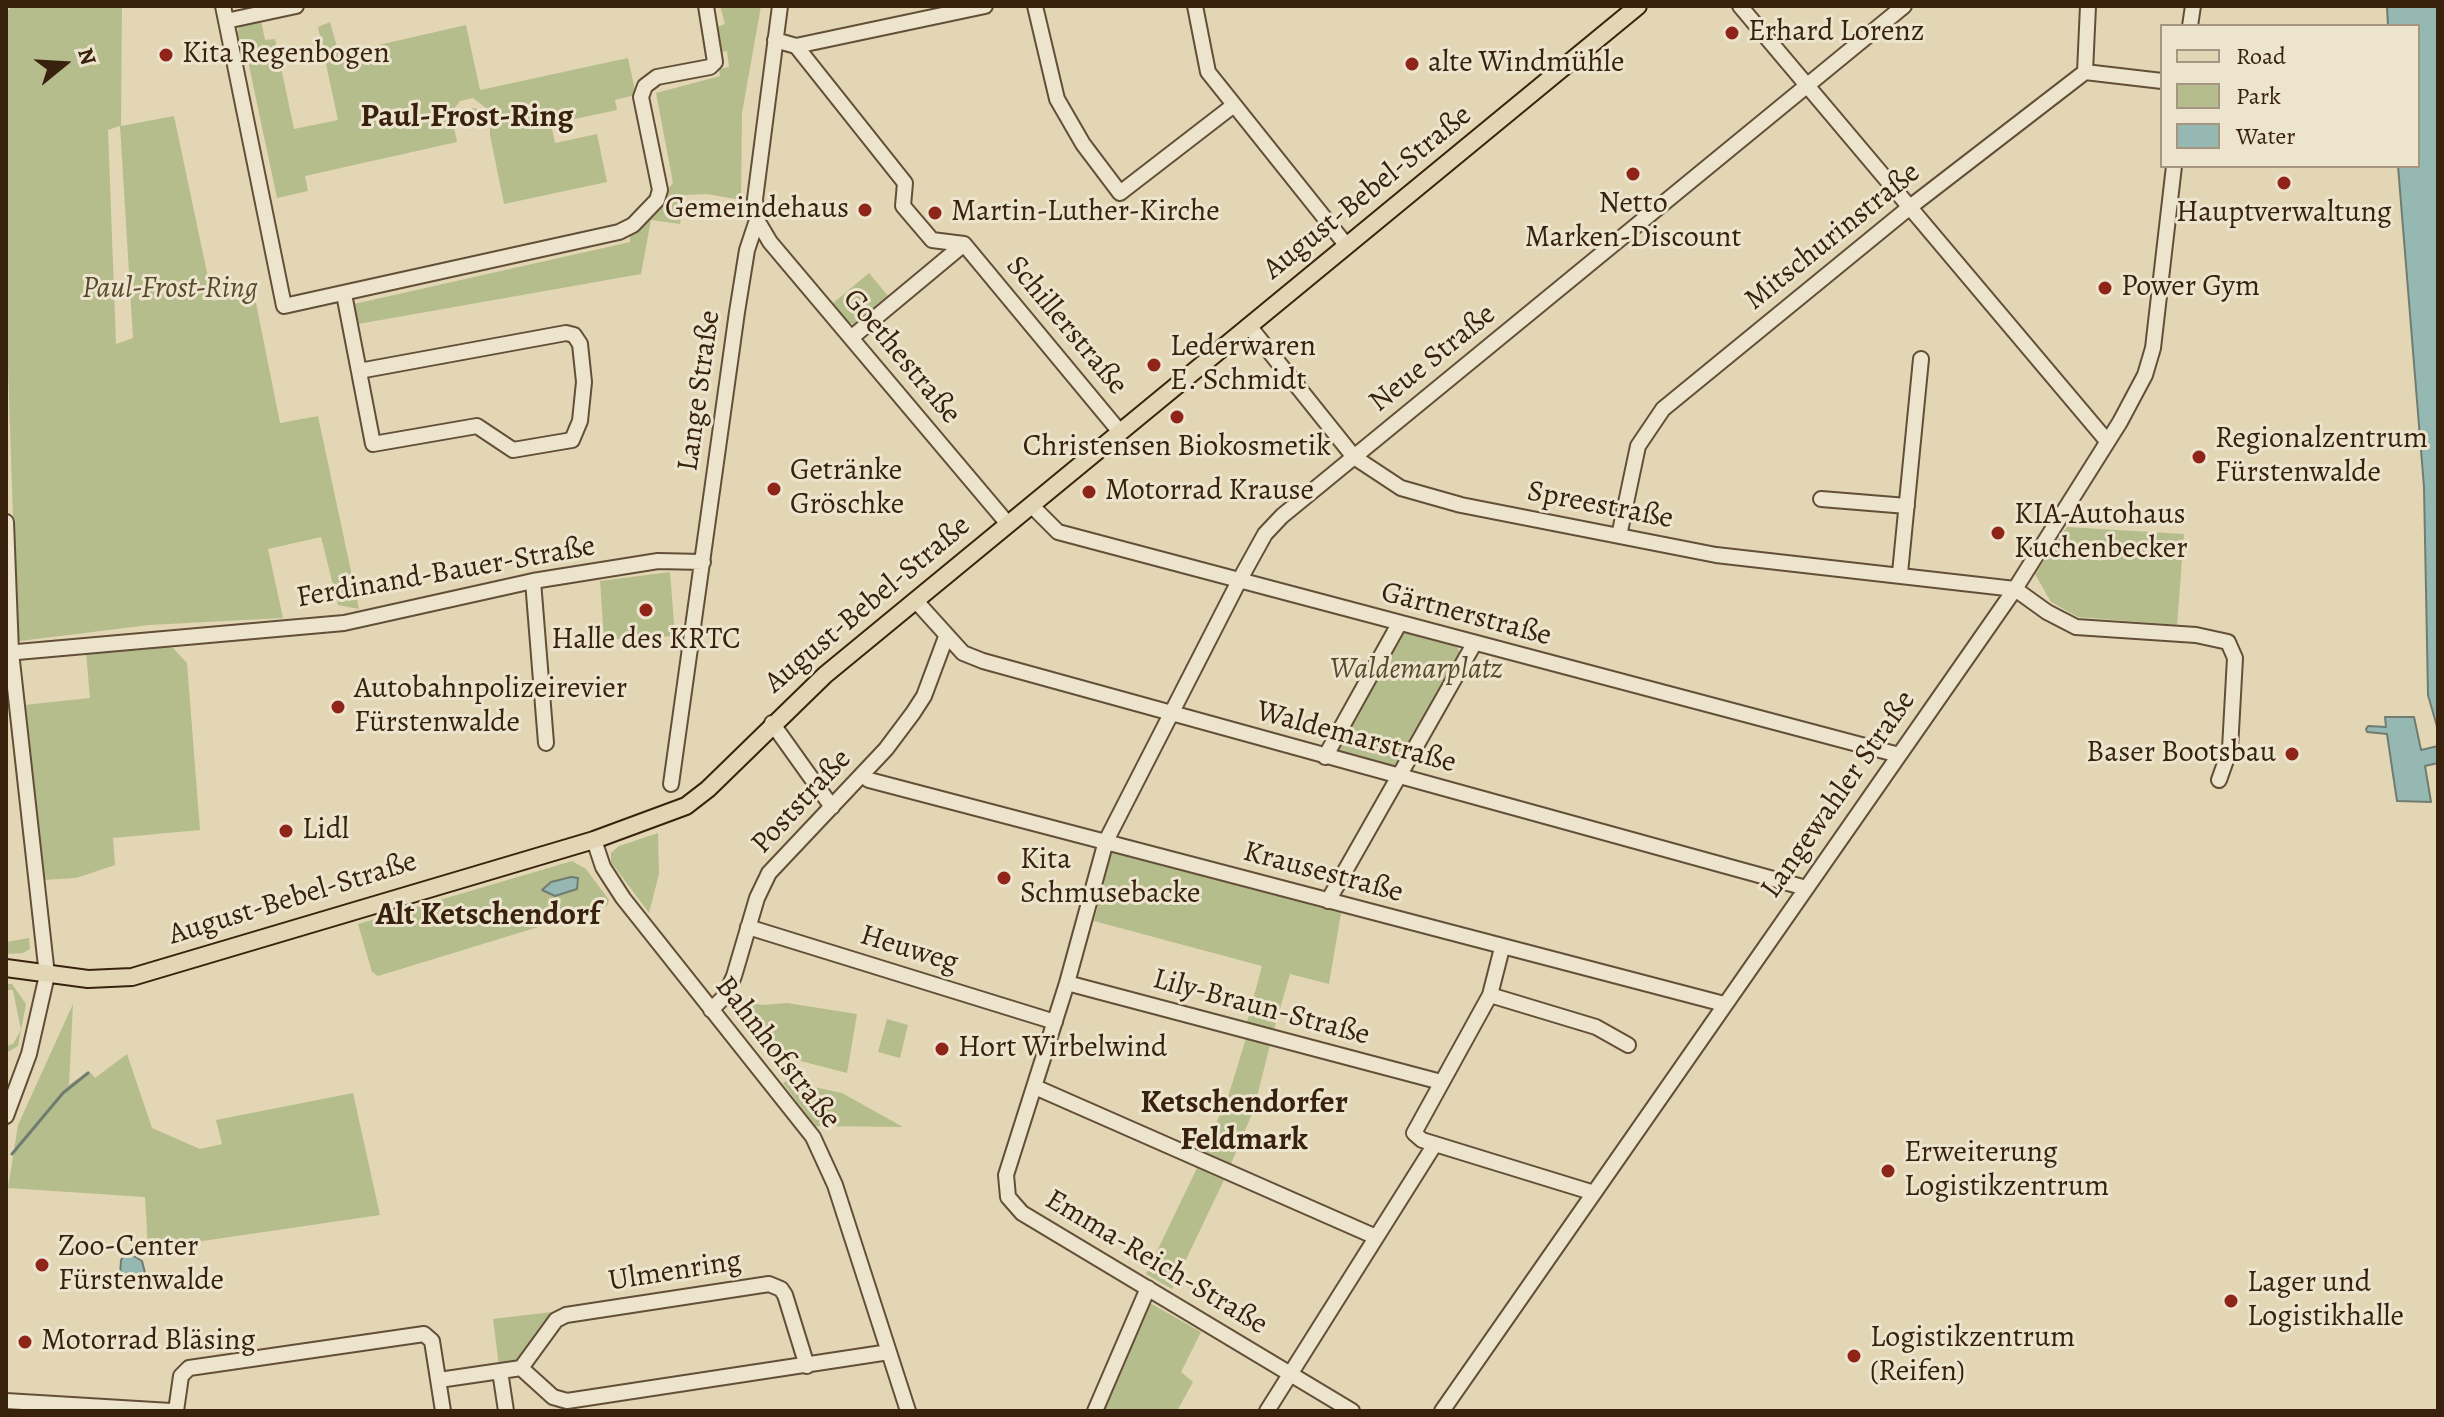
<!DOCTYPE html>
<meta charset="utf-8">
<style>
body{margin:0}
#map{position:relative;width:2444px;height:1417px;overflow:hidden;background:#e3d6b4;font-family:Alegreya,serif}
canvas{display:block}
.frame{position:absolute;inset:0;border:8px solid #38220d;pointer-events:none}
.legend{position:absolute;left:2160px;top:24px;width:260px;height:144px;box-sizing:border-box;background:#ede4ce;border:2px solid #a59681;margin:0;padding:10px 14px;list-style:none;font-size:24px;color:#38220d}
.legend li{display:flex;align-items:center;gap:16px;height:40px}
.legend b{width:40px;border:2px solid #a59681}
.north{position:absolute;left:24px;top:24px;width:80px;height:80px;-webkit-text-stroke:6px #ede4ce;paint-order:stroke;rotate:72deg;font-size:22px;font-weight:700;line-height:32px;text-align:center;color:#38220d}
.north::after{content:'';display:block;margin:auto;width:28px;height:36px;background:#38220d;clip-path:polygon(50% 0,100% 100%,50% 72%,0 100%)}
</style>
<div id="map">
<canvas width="2444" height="1417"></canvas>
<div class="frame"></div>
<ul class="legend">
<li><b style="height:10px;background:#e3d6b4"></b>Road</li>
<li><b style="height:22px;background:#b5bd8c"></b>Park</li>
<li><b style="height:22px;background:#96b8b2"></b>Water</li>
</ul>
<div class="north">N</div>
</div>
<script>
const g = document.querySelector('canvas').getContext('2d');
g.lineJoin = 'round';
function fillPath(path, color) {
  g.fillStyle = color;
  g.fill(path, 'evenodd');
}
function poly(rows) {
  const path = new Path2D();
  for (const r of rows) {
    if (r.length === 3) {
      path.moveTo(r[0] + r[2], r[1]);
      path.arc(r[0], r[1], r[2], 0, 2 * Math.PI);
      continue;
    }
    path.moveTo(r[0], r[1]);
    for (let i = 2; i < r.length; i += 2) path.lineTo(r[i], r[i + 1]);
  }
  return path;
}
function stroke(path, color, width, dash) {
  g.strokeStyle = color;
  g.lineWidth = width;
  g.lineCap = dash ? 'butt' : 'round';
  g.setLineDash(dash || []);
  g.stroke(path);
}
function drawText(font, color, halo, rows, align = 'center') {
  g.font = font + ' Alegreya,serif';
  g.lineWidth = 6;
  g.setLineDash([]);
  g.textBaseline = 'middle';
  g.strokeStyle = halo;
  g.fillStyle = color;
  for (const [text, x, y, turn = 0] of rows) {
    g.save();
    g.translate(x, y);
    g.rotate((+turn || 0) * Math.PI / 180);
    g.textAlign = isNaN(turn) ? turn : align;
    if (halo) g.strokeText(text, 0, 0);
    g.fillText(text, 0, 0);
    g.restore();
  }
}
fillPath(poly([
 [13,6,122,6,121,126,174,116,213,301,254,293,280,423,318,416,359,609,338,605,321,537,268,549,283,618,149,625,20,641,17,636,6,309,8,10],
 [120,126,133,338,116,344,108,130],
 [720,6,761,6,742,113,741,200,707,194,685,195,680,224,651,220,641,274,358,324,353,320,354,304,630,242,630,233,673,183,656,93,720,76,719,69,729,67,727,51,720,52,716,27,725,24],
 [261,21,265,40,275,39,294,129,338,120,318,27,330,22,339,54,466,25,480,90,628,58,636,95,615,100,617,110,551,124,555,143,597,134,607,182,504,204,490,135,490,111,473,98,460,101,451,113,457,142,305,176,308,191,277,198,244,42,238,42,236,34,240,26],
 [473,117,9],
 [869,273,888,296,854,324,849,323,833,303],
 [2067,527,2184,534,2177,625,2078,617,2051,602,2035,574],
 [670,572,675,636,604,640,600,581],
 [1404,630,1456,646,1461,654,1394,770,1340,753,1339,749],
 [172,647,187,663,200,830,113,838,115,865,76,878,44,880,24,705,90,698,86,652],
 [658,833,659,874,649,913,611,862,611,853,619,846],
 [1112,852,1341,913,1329,984,1290,974,1273,1033,1246,1026,1262,966,1094,921],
 [572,861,586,869,609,900,607,906,378,976,372,972,358,924],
 [29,938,30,949,23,953,6,954,6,942],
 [6,984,12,984,26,1004,18,1046,6,1053,6,1046,13,1044,21,1030,13,990,6,990],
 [738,1001,762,1005,787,1003,857,1014,847,1073,789,1058,761,1043,738,1019],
 [73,1004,69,1085,89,1071,95,1078,127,1054,152,1128,200,1149,222,1144,216,1120,353,1093,380,1215,148,1249,145,1197,8,1188,18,1125],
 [887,1019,908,1025,900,1058,878,1052],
 [1247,1035,1268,1039,1270,1045,1254,1109,1231,1164,1203,1152,1228,1097],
 [786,1081,842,1093,903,1127,815,1126,783,1083],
 [1197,1168,1224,1180,1172,1289,1146,1274],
 [1150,1303,1201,1332,1181,1372,1193,1382,1177,1411,1102,1411],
 [560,1311,515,1363,499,1366,493,1319]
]), '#b5bd8c');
const water = poly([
 [2387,6,2438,6,2438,730,2428,695,2424,487,2398,166,2418,166,2418,26,2388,26,2387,6],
 [2385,717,2414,717,2421,750,2438,746,2438,763,2425,766,2431,802,2397,801,2387,734,2367,732,2366,729,2368,726,2386,727,2385,717],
 [571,877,578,878,577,889,555,896,542,890,551,882,571,877],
 [127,1252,142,1261,145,1273,135,1282,120,1276,121,1260,127,1252]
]);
fillPath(water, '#96b8b2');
stroke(water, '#707c70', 2);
stroke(poly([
 [12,1154,63,1093,88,1073]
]), '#707c70', 3);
const minor = poly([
 [223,6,284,306,619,232,633,225,657,200,660,190,641,97,645,86,657,77,710,67,715,62,706,6],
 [1035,6,1057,99,1083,144,1120,193,1234,105],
 [1195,6,1208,72,1347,246],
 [1740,6,2107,441],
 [226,21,296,6],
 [2190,26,2193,6],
 [775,40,796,46,985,6],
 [796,46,905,183,903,206,932,240,964,244,1120,432],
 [2085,72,2088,6],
 [757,220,770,242,1008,524],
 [344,294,373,444,477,426,513,450,572,440,580,421,584,382,580,344,574,335,566,333,359,371],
 [1249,326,1354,457,1401,488,1461,505,1716,555,2015,589,2047,612,2076,627,2196,635,2228,642,2235,658,2230,749,2219,780],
 [851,338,964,244],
 [1821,499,1907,506],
 [1031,505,1058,532,1899,755],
 [6,522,11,652,47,975,29,1054,6,1116],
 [1619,536,1638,446,1663,409,1910,207,2085,72,2162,81],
 [1900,573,1921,359],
 [533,581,546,743],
 [915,600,963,653,983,661,1806,888],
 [6,653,344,623,533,581,658,561,703,562],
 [772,723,832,807],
 [1325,757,1399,624],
 [863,775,869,780,1724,1004],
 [671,784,737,312,747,250,757,220,755,199,780,6],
 [594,840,603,867,623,898,813,1137,835,1185,908,1411],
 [1328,901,1474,644],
 [748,927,1055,1022],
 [1502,948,1490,995,1414,1133,1422,1140,1591,1192],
 [1067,983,1441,1082],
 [1490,995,1596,1027,1628,1045],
 [711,1010,725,996,734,976,757,898,769,873,886,749,913,713,924,696,946,637],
 [1035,1087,1376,1237],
 [521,1368,553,1397,567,1401,889,1352],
 [521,1368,556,1320,566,1315,769,1284,781,1289,785,1295,807,1366],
 [500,1371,506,1411],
 [439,1380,521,1368],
 [6,1401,171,1411],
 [176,1411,181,1376,189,1368,424,1334,432,1341,443,1411],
 [1095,1411,1148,1288],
 [1267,1411,1435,1144],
 [1352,1411,1022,1213,1008,1197,1006,1175,1067,983,1106,841,1239,581,1265,534,1282,516,1904,6],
 [1442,1411,2015,589,2120,422,2145,375,2153,348,2174,166]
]);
const major = poly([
 [6,968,88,979,132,977,594,840,686,806,708,789,825,675,1638,6]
]);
stroke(minor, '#634f37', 18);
stroke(major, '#38220d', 20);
stroke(minor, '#ede4ce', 14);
stroke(major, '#e3d6b4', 16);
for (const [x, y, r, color] of [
 [1732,33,8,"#8f2418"],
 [166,55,8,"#8f2418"],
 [1412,64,8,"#8f2418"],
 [1633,174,8,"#8f2418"],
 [2284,183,8,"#8f2418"],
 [865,210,8,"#8f2418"],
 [935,213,8,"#8f2418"],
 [2105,288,8,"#8f2418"],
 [1154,365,8,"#8f2418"],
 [1177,417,8,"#8f2418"],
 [2199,457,8,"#8f2418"],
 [774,489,8,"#8f2418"],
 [1089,492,8,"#8f2418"],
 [1998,533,8,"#8f2418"],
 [646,610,8,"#8f2418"],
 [338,707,8,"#8f2418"],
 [2292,754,8,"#8f2418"],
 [286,831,8,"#8f2418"],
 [1004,878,8,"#8f2418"],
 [942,1049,8,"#8f2418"],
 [1888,1171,8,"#8f2418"],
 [42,1265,8,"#8f2418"],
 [2231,1301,8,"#8f2418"],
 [25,1342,8,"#8f2418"],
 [1854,1356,8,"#8f2418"]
]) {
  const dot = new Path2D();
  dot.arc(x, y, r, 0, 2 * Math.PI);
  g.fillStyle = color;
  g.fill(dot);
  stroke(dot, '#ede4ce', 3);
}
drawText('30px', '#38220d', '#ede4ce', [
 ["Erhard Lorenz",1748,33],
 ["Kita Regenbogen",182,55],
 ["alte Windmühle",1428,64],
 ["Netto",1633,205,"center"],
 ["Marken-Discount",1633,239,"center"],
 ["Gemeindehaus",849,210,"right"],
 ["Martin-Luther-Kirche",951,213],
 ["Hauptverwaltung",2284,214,"center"],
 ["Power Gym",2121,288],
 ["Lederwaren",1170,348],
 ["E. Schmidt",1170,382],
 ["Regionalzentrum",2215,440],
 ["Fürstenwalde",2215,474],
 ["Christensen Biokosmetik",1177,448,"center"],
 ["Getränke",790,472],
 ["Gröschke",790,506],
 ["Motorrad Krause",1105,492],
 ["KIA-Autohaus",2014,516],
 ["Kuchenbecker",2014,550],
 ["Halle des KRTC",646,641,"center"],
 ["Autobahnpolizeirevier",354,690],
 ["Fürstenwalde",354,724],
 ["Baser Bootsbau",2276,754,"right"],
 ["Lidl",302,831],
 ["Kita",1020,861],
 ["Schmusebacke",1020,895],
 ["Hort Wirbelwind",958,1049],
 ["Erweiterung",1904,1154],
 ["Logistikzentrum",1904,1188],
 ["Zoo-Center",58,1248],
 ["Fürstenwalde",58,1282],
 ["Lager und",2247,1284],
 ["Logistikhalle",2247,1318],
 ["Logistikzentrum",1870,1339],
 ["(Reifen)",1870,1373],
 ["Motorrad Bläsing",41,1342]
], 'left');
drawText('30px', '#38220d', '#ede4ce', [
 ["August-Bebel-Straße",1368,193,-39],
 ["Mitschurinstraße",1833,237,-39],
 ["Schillerstraße",1066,326,50],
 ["Goethestraße",901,357,50],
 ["Neue Straße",1433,359,-39],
 ["Lange Straße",700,391,-82],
 ["Spreestraße",1600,506,11],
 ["Ferdinand-Bauer-Straße",446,573,-10],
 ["August-Bebel-Straße",868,605,-40],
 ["Gärtnerstraße",1466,615,15],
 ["Waldemarstraße",1356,738,15],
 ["Langewahler Straße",1839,795,-55],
 ["Poststraße",802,802,-47],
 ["Krausestraße",1323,873,15],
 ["August-Bebel-Straße",293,899,-17],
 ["Heuweg",909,950,17],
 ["Lily-Braun-Straße",1261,1008,15],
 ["Bahnhofstraße",777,1053,52],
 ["Emma-Reich-Straße",1156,1263,31],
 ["Ulmenring",675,1272,-9]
]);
drawText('italic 30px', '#57492d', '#ede4ce', [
 ["Paul-Frost-Ring",170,290],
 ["Waldemarplatz",1416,671]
]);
drawText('bold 32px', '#38220d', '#ede4ce', [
 ["Paul-Frost-Ring",467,118],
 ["Alt Ketschendorf",488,916],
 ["Ketschendorfer",1244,1104],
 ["Feldmark",1244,1141]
]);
</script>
